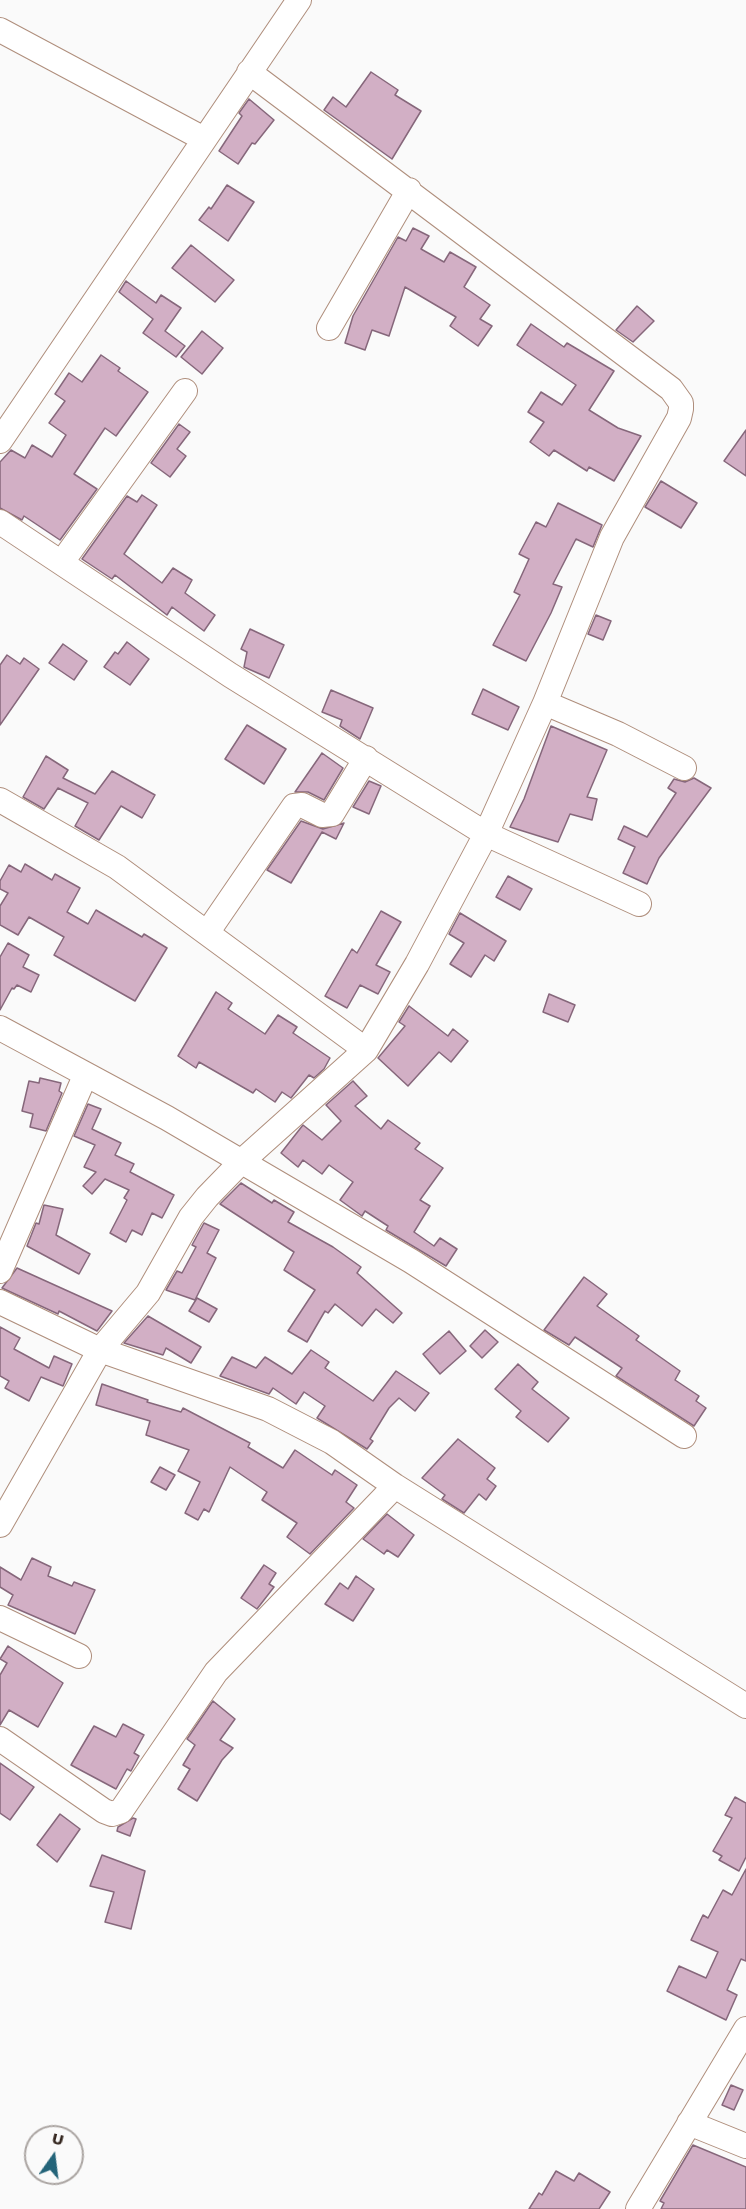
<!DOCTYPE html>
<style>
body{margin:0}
#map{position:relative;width:746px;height:2209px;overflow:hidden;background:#fafafa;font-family:"Work Sans",sans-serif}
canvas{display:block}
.north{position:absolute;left:24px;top:2125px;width:60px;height:60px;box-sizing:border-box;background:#fafafa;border:2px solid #aba5a2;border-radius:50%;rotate:14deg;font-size:16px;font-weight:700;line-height:24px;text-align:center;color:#34261f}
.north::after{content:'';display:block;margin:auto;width:21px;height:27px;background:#246479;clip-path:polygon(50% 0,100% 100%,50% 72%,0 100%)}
</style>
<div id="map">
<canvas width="746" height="2209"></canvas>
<div class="north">U</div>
</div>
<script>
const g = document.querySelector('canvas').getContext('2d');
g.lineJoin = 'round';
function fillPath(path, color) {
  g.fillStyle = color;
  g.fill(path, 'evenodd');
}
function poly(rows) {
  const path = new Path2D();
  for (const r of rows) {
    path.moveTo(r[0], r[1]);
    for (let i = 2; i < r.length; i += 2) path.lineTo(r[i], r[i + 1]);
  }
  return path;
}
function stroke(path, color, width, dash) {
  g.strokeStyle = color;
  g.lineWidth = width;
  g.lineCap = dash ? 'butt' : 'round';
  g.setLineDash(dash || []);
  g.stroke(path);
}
const building = poly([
 [371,72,398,90,395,95,421,111,392,159,324,110,333,97,346,107,371,72],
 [249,99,274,120,255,144,252,143,238,164,219,151,242,116,239,113,249,99],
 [227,185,254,202,228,241,199,220,209,207,211,209,227,185],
 [413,228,429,236,421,249,444,262,450,252,476,267,464,287,490,305,480,319,492,326,478,346,450,326,456,317,405,287,389,336,372,330,365,350,345,343,353,316,398,237,406,241,413,228],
 [191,245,234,280,215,302,172,268,191,245],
 [126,281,156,303,161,295,181,308,165,331,185,346,176,357,143,333,153,319,119,292,126,281],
 [637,306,654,321,633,342,616,330,637,306],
 [531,324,564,347,567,343,614,371,589,410,618,428,641,436,614,481,589,467,587,471,554,450,549,456,530,442,544,422,528,412,541,392,562,405,576,385,517,345,531,324],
 [202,331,223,348,202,374,181,357,202,331],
 [101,355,120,368,118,371,148,392,116,436,105,428,74,474,97,489,60,540,24,516,22,520,0,508,0,462,11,450,25,458,32,445,52,457,66,435,49,423,65,401,55,394,69,373,82,382,101,355],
 [179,424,190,432,177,449,186,456,170,477,151,463,179,424],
 [746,430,746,476,724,461,746,430],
 [661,481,697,503,681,528,645,507,661,481],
 [142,495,157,505,124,554,162,583,173,568,192,580,185,593,215,615,204,631,172,607,167,615,115,575,112,579,82,559,127,496,137,502,142,495],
 [558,503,602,525,593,547,576,539,553,584,562,587,551,613,526,661,493,645,520,595,514,592,529,559,519,554,536,522,546,527,558,503],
 [596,615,611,621,603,640,588,634,596,615],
 [250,629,284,645,269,678,244,667,247,652,241,649,250,629],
 [127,642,149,659,130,685,104,667,115,652,118,654,127,642],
 [63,644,87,661,74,680,49,663,63,644],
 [7,655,20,664,24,658,39,669,0,725,0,665,7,655],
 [483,689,519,707,508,730,472,714,483,689],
 [331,690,373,708,360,739,340,726,342,720,322,712,331,690],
 [247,725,286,749,264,784,225,759,247,725],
 [551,726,607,750,587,797,597,799,592,820,570,814,558,842,510,827,524,799,551,726],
 [322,753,343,768,324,800,308,792,295,792,322,753],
 [46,756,68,770,63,778,95,794,112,771,155,795,142,818,121,806,99,840,75,826,88,803,58,788,44,809,23,797,46,756],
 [694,778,711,788,659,858,647,884,623,873,635,847,618,839,624,826,647,837,676,793,668,788,674,779,685,782,694,778],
 [369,781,381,786,369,814,353,807,369,781],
 [301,821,323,829,344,823,336,839,322,832,291,883,267,870,301,821],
 [25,864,52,880,55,874,80,888,67,912,88,924,96,910,142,937,144,934,167,948,135,1001,54,955,64,937,29,917,18,935,0,925,0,906,8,893,0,889,0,881,9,865,21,872,25,864],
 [508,876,532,889,520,910,496,897,508,876],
 [381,911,401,922,376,965,390,972,378,994,360,985,347,1008,325,996,352,949,357,953,381,911],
 [460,913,506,941,494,961,485,955,471,977,450,964,464,943,449,934,460,913],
 [8,943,29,955,23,967,39,975,31,992,17,985,14,989,12,988,0,1010,0,957,8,943],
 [216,992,232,1003,228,1009,265,1034,278,1015,297,1027,293,1033,330,1058,324,1069,314,1078,309,1075,291,1098,282,1092,275,1102,256,1089,253,1093,199,1062,196,1068,178,1056,216,992],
 [549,994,575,1005,568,1022,543,1012,549,994],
 [409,1006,448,1036,453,1029,468,1041,451,1062,439,1052,408,1086,378,1058,405,1026,399,1022,409,1006],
 [40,1078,61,1083,59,1091,62,1093,46,1131,30,1127,33,1114,22,1111,29,1081,39,1083,40,1078],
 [353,1081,367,1096,355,1106,381,1129,388,1120,406,1133,420,1143,415,1149,443,1168,420,1200,430,1206,414,1232,434,1246,440,1238,457,1249,446,1266,386,1230,388,1226,365,1211,362,1216,340,1200,353,1182,329,1165,322,1174,303,1160,298,1167,281,1153,303,1125,322,1140,341,1121,326,1105,353,1081],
 [88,1104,101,1109,92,1129,121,1143,115,1155,134,1164,130,1172,174,1195,162,1218,152,1213,142,1235,132,1230,126,1242,110,1233,127,1200,124,1198,129,1190,105,1179,92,1194,83,1186,96,1172,84,1167,95,1145,74,1136,88,1104],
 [241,1183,272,1203,274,1200,294,1212,288,1222,333,1247,361,1267,357,1273,402,1313,393,1323,376,1309,362,1326,335,1304,328,1313,325,1311,307,1342,288,1331,315,1290,284,1270,294,1252,220,1204,241,1183],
 [44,1205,63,1209,56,1235,90,1254,79,1274,27,1246,36,1223,39,1224,44,1205],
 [204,1223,219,1230,207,1253,216,1258,195,1300,166,1290,177,1271,182,1273,196,1247,192,1245,204,1223],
 [17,1268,112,1311,97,1331,59,1311,58,1314,2,1288,17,1268],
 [584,1277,607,1294,597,1306,639,1336,636,1340,680,1371,675,1380,699,1396,696,1401,706,1408,694,1426,616,1376,622,1368,575,1337,569,1345,544,1330,584,1277],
 [197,1298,217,1309,209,1322,189,1311,197,1298],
 [148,1316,201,1347,191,1363,166,1348,163,1355,124,1343,148,1316],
 [0,1327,20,1338,14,1349,49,1368,54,1356,72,1364,63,1386,41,1377,29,1401,5,1388,9,1381,0,1376,0,1327],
 [485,1330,498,1342,482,1358,470,1346,485,1330],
 [449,1331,466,1351,440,1374,423,1354,449,1331],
 [311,1350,329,1362,325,1368,373,1401,396,1371,429,1393,415,1411,399,1398,389,1408,370,1439,373,1441,367,1449,317,1418,325,1406,304,1392,296,1404,273,1388,269,1394,220,1376,232,1357,256,1368,265,1357,292,1374,311,1350],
 [518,1364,538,1382,532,1389,569,1418,548,1442,516,1417,521,1411,495,1389,518,1364],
 [102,1384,148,1400,147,1402,181,1412,183,1408,250,1443,248,1447,283,1468,295,1450,332,1475,335,1470,357,1485,346,1502,354,1508,310,1554,287,1537,297,1523,262,1500,267,1492,230,1467,209,1512,204,1509,198,1520,185,1513,200,1482,178,1471,189,1450,146,1435,150,1421,96,1405,102,1384],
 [458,1439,495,1468,487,1479,496,1486,486,1500,479,1494,464,1513,442,1499,445,1495,422,1478,458,1439],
 [160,1467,175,1475,166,1490,151,1482,160,1467],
 [387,1514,414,1535,398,1557,387,1550,384,1554,363,1539,387,1514],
 [32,1558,51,1567,48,1576,72,1586,74,1582,95,1590,75,1634,8,1605,13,1595,0,1587,0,1567,21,1580,32,1558],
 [264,1565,276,1573,269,1584,274,1587,257,1609,241,1598,264,1565],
 [356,1576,374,1589,353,1621,325,1604,340,1583,348,1589,356,1576],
 [8,1646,63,1683,38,1727,9,1710,0,1725,0,1675,7,1663,0,1659,8,1646],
 [213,1701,235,1719,220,1740,233,1748,222,1760,197,1801,178,1789,190,1769,183,1765,195,1745,187,1739,213,1701],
 [123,1724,144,1735,134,1753,139,1756,131,1771,127,1769,116,1789,71,1765,94,1726,116,1737,123,1724],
 [0,1763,34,1787,10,1820,0,1813,0,1763],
 [735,1797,746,1803,746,1857,739,1871,719,1860,722,1856,713,1851,732,1818,725,1815,735,1797],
 [60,1814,80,1829,57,1862,37,1845,60,1814],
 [133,1818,136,1819,130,1836,117,1831,118,1827,133,1818],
 [102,1855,145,1871,131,1929,105,1922,114,1892,90,1886,102,1855],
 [746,1869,746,1961,741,1959,727,1990,737,1995,726,2020,667,1991,679,1966,706,1978,718,1952,691,1940,703,1915,708,1918,723,1890,732,1895,746,1869],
 [731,2085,743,2090,734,2110,722,2105,731,2085],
 [693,2145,746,2167,746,2209,661,2209,664,2203,660,2201,693,2145],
 [556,2171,574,2181,579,2173,610,2192,599,2209,529,2209,539,2193,542,2195,556,2171]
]);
fillPath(building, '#d2afc5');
stroke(building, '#86677b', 1.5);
const minor = poly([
 [0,30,204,139],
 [329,328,409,190],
 [0,441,299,0],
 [0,522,230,675,486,834,639,904],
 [62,562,185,391],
 [545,703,618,734,684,768],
 [0,800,117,867,366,1050],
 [207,933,294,806,302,805,322,815,332,814,366,758],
 [0,1028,167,1118,411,1261,684,1436],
 [0,1271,85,1076],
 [0,1302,100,1350,268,1409,332,1442,395,1486,746,1706],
 [0,1525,100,1350,148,1293,191,1217,207,1197,241,1162,366,1050,417,964,486,834,545,703,612,537,679,418,681,409,681,403,671,389,249,72],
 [0,1618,79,1656],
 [0,1739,104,1811,112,1814,121,1811,216,1672,395,1486],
 [689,2123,746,2146],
 [638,2209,746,2029]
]);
stroke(minor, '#af8e7c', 26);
stroke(minor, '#fff', 24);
</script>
